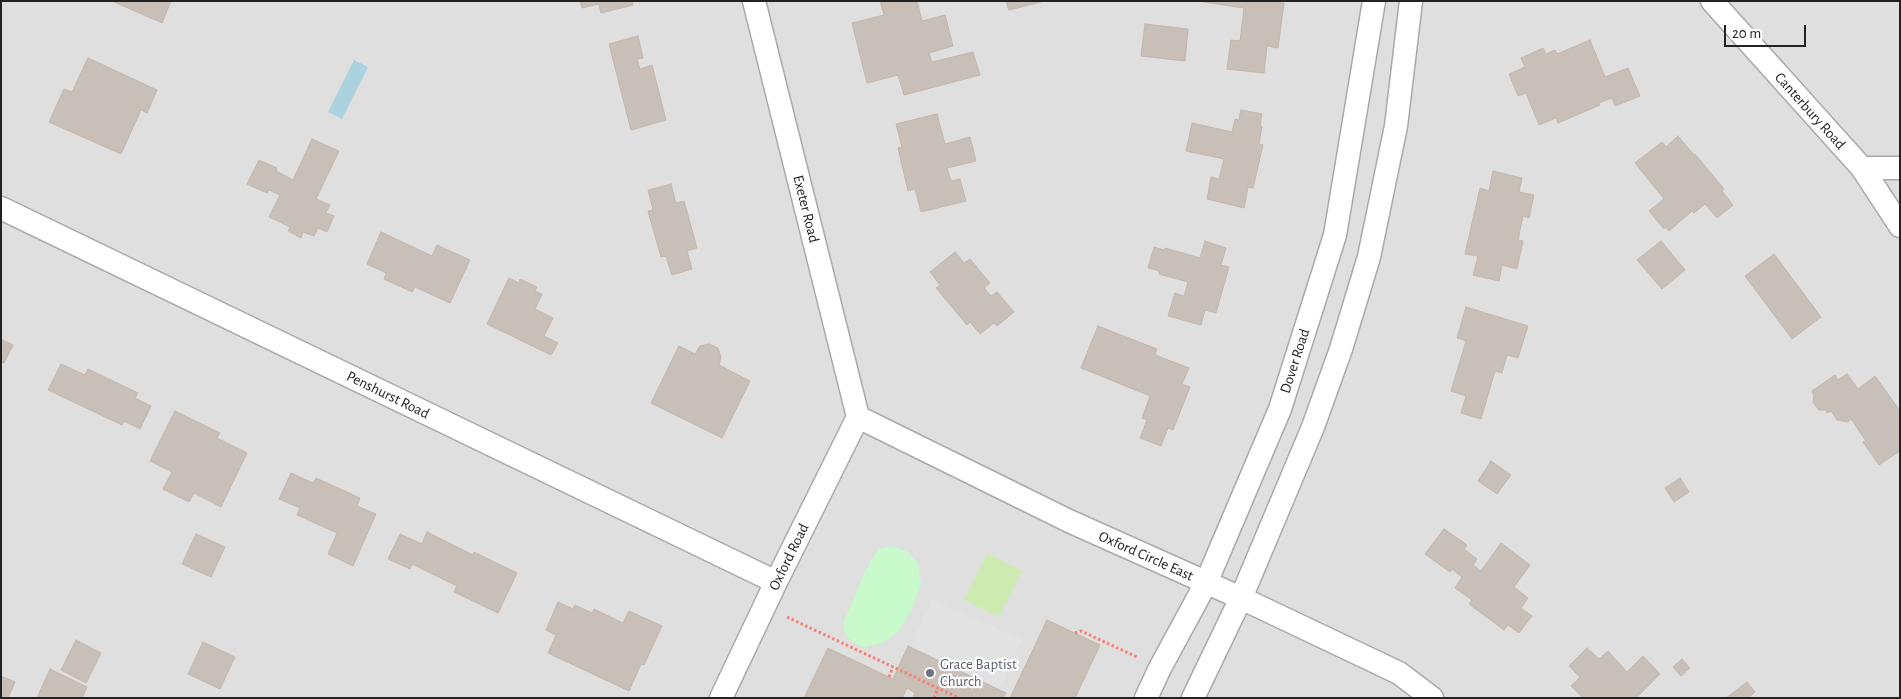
<!DOCTYPE html>
<style>
body{margin:0}
#map{position:relative;width:1901px;height:699px;overflow:hidden;background:#f2efe9;font-family:"Alegreya Sans",sans-serif}
canvas{display:block}
.frame{position:absolute;inset:0;border:2px solid #222;pointer-events:none}
.scale{position:absolute;left:1724px;top:25px;width:82px;height:22px;box-sizing:border-box;border:2px solid #222;border-top:0;padding-left:6px;font-size:15px;line-height:18px;white-space:nowrap;color:#222;-webkit-text-stroke:4px #fff;paint-order:stroke}
</style>
<div id="map">
<canvas width="1901" height="699"></canvas>
<div class="frame"></div>
<div class="scale">20 m</div>
</div>
<script>
const g = document.querySelector('canvas').getContext('2d');
g.lineJoin = 'round';
function fillPath(path, color) {
  g.fillStyle = color;
  g.fill(path, 'evenodd');
}
function poly(rows) {
  const path = new Path2D();
  for (const r of rows) {
    path.moveTo(r[0], r[1]);
    for (let i = 2; i < r.length; i += 2) path.lineTo(r[i], r[i + 1]);
  }
  return path;
}
function stroke(path, color, width, dash) {
  g.strokeStyle = color;
  g.lineWidth = width;
  g.lineCap = dash ? 'butt' : 'round';
  g.setLineDash(dash || []);
  g.stroke(path);
}
function drawText(font, color, halo, rows, align = 'center') {
  g.font = font + ' "Alegreya Sans",sans-serif';
  g.lineWidth = 4.5;
  g.setLineDash([]);
  g.textBaseline = 'middle';
  g.strokeStyle = halo;
  g.fillStyle = color;
  for (const [text, x, y, turn = 0] of rows) {
    g.save();
    g.translate(x, y);
    g.rotate((+turn || 0) * Math.PI / 180);
    g.textAlign = isNaN(turn) ? turn : align;
    if (halo) g.strokeText(text, 0, 0);
    g.fillText(text, 0, 0);
    g.restore();
  }
}
fillPath(poly([
 [1,1,1900,1,1900,698,1,698]
]), '#e0dfdf');
fillPath(poly([
 [987,553,1022,571,999,617,964,600]
]), '#cdebb0');
fillPath(poly([
 [892,546,908,552,918,563,921,584,911,611,898,632,882,643,864,647,855,643,848,638,844,630,844,621,864,574,878,549]
]), '#c8facc');
fillPath(poly([
 [933,598,1022,640,995,698,901,665]
]), '#e2e2e2');
fillPath(poly([
 [354,60,368,67,342,119,328,112]
]), '#aad3df');
const building = poly([
 [112,1,171,1,162,23,112,1],
 [580,1,632,1,633,5,601,13,599,4,582,8,580,1],
 [880,1,917,1,922,21,945,15,953,46,929,53,932,62,973,52,980,75,904,95,898,75,867,83,852,23,884,15,880,1],
 [1006,1,1041,1,1041,2,1009,10,1006,1],
 [1197,1,1280,1,1280,3,1284,3,1278,48,1267,46,1264,73,1227,69,1231,40,1240,41,1244,8,1197,1],
 [1145,24,1188,29,1185,61,1141,56,1145,24],
 [638,36,643,58,637,59,640,69,652,65,666,120,631,130,609,44,638,36],
 [1590,40,1605,77,1628,68,1640,96,1615,106,1612,98,1599,103,1600,105,1558,123,1556,118,1539,125,1526,93,1518,96,1509,74,1525,67,1521,58,1543,48,1546,54,1555,50,1557,54,1590,40],
 [88,58,157,90,147,113,141,110,121,154,49,122,64,89,72,92,88,58],
 [1241,110,1262,114,1260,126,1262,127,1259,144,1263,145,1253,188,1248,187,1244,208,1207,199,1211,177,1219,179,1224,159,1186,151,1192,123,1232,132,1235,119,1239,120,1241,110],
 [937,114,945,144,970,137,976,161,947,168,951,181,960,179,966,201,921,212,915,189,908,191,898,148,902,147,896,124,937,114],
 [1678,136,1694,155,1695,154,1724,189,1722,191,1733,205,1717,218,1705,204,1694,213,1692,211,1669,231,1666,227,1664,229,1649,211,1664,199,1635,163,1662,142,1666,147,1678,136],
 [312,139,339,151,316,199,330,205,326,213,334,216,327,232,318,228,314,236,303,232,301,238,288,231,290,227,269,217,280,195,269,190,267,193,247,184,259,160,277,168,276,171,293,180,312,139],
 [1493,171,1522,178,1519,192,1534,195,1529,218,1523,216,1518,240,1523,241,1517,269,1502,265,1499,281,1473,275,1478,256,1465,254,1480,188,1489,191,1493,171],
 [671,184,676,203,684,201,697,248,687,251,692,269,672,275,666,256,661,257,648,211,653,210,648,190,671,184],
 [381,232,432,256,437,245,470,260,450,303,415,287,412,292,384,279,386,273,367,264,381,232],
 [1205,241,1226,248,1221,265,1229,267,1216,313,1205,310,1201,325,1168,316,1175,293,1184,296,1188,282,1159,274,1159,271,1148,268,1154,247,1164,250,1165,248,1200,258,1205,241],
 [1661,241,1685,270,1662,289,1637,260,1661,241],
 [955,252,964,263,970,259,990,283,984,288,991,296,997,292,1014,312,997,326,994,323,980,334,970,322,967,325,936,288,940,285,930,272,955,252],
 [1774,254,1821,317,1792,339,1745,276,1774,254],
 [509,278,519,283,520,279,537,287,535,291,542,294,535,309,553,318,544,336,558,343,551,355,487,324,509,278],
 [1466,307,1528,326,1518,358,1507,355,1502,373,1495,371,1481,419,1461,413,1466,396,1451,391,1466,341,1457,338,1466,307],
 [1098,326,1157,349,1155,355,1189,368,1182,384,1190,387,1173,430,1168,428,1161,446,1140,438,1147,420,1142,418,1150,396,1081,368,1098,326],
 [1,339,13,345,4,363,1,362,1,339],
 [709,344,718,348,721,357,719,365,750,381,722,438,651,403,679,346,695,354,700,346,709,344],
 [61,364,85,375,88,369,138,393,135,398,151,406,140,429,124,421,122,425,48,390,61,364],
 [1847,374,1858,389,1875,376,1900,411,1900,451,1879,465,1863,442,1866,441,1851,419,1848,422,1837,420,1831,411,1827,413,1826,410,1819,410,1813,402,1814,395,1812,391,1835,375,1838,380,1847,374],
 [175,411,220,433,217,438,247,453,221,507,194,493,189,502,163,489,172,472,150,461,175,411],
 [1491,461,1511,475,1497,494,1478,481,1491,461],
 [291,473,313,483,316,478,360,498,357,506,376,514,353,566,328,554,337,533,297,515,300,508,279,499,291,473],
 [1680,478,1689,492,1674,502,1665,488,1680,478],
 [1444,529,1467,545,1464,549,1477,559,1473,565,1481,571,1501,543,1530,565,1514,587,1528,598,1521,608,1532,616,1519,633,1508,625,1504,630,1469,604,1472,600,1455,588,1462,577,1452,569,1450,572,1425,554,1444,529],
 [427,532,473,555,474,552,517,573,498,613,454,592,457,586,412,564,410,569,388,559,400,534,422,544,427,532],
 [196,534,225,547,211,577,182,564,196,534],
 [558,602,573,609,575,605,592,613,594,609,623,623,629,611,662,626,644,665,641,664,629,691,548,653,556,635,546,630,558,602],
 [1047,620,1100,645,1075,698,1010,698,1047,620],
 [76,640,101,653,86,683,61,670,76,640],
 [203,642,235,657,220,689,188,674,203,642],
 [908,646,1006,693,1003,698,913,698,915,693,907,688,902,698,804,698,828,648,893,679,908,646],
 [1587,648,1599,659,1608,651,1627,672,1643,656,1660,674,1636,698,1583,698,1571,686,1580,677,1569,666,1587,648],
 [1682,659,1690,668,1681,676,1673,667,1682,659],
 [50,669,87,687,82,698,37,698,50,669],
 [1,676,15,682,8,698,1,698,1,676],
 [1747,682,1755,692,1748,698,1726,698,1747,682]
]);
fillPath(building, '#c7bfb8');
stroke(building, '#c4b6ab', 1);
const street = poly([
 [754,1,858,417],
 [1712,1,1862,168,1900,226],
 [1862,168,1900,168],
 [1,208,776,582],
 [858,417,1069,521,1241,598,1399,673,1432,698],
 [721,698,776,582,858,417],
 [1146,698,1160,668,1206,583,1280,409,1335,235,1374,1],
 [1193,698,1241,598,1313,427,1341,349,1369,257,1396,126,1411,1]
]);
stroke(street, '#a9a9a9', 25);
stroke(poly([
 [787,617,959,698],
 [1075,633,1081,631,1137,657],
 [889,677,893,667],
 [934,698,938,688]
]), '#fa8072', 3, [2.5, 2.5]);
stroke(street, '#fff', 22);
for (const [x, y, r, color] of [
 [930,673,5,"#6b7280"]
]) {
  const dot = new Path2D();
  dot.arc(x, y, r, 0, 2 * Math.PI);
  g.fillStyle = color;
  g.fill(dot);
  stroke(dot, '#fff', 2);
}
drawText('15px', '#222', '#fff', [
 ["Canterbury Road",1810,111,48],
 ["Exeter Road",806,209,76],
 ["Dover Road",1295,361,-72],
 ["Penshurst Road",388,395,26],
 ["Oxford Circle East",1146,556,24],
 ["Oxford Road",789,557,-64]
]);
drawText('15px', '#5b616d', '#fff', [
 ["Grace Baptist",940,664],
 ["Church",940,681]
], 'left');
</script>
